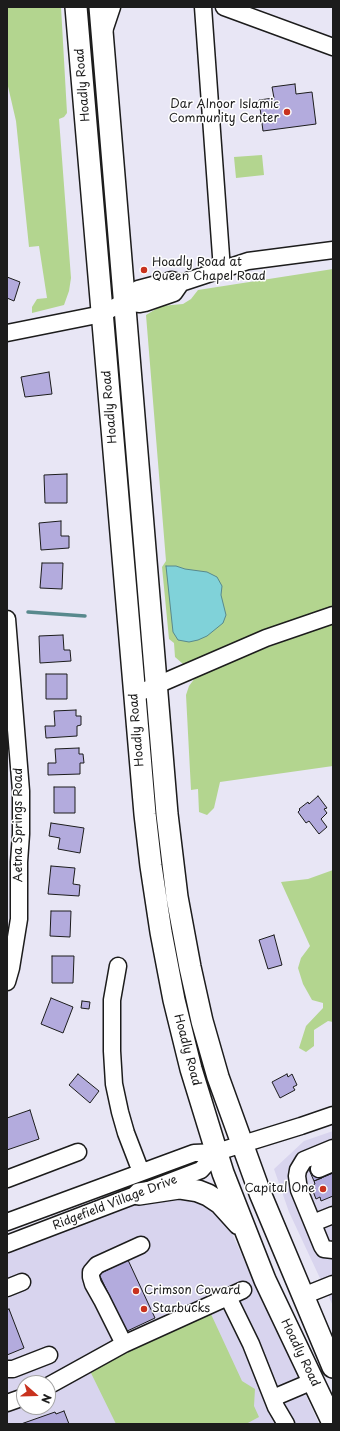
<!DOCTYPE html>
<style>
body{margin:0}
#map{position:relative;width:340px;height:1431px;overflow:hidden;background:#e8e6f5;font-family:"Playpen Sans",sans-serif}
canvas{display:block}
.frame{position:absolute;inset:0;border:8px solid #1c1c1c;pointer-events:none}
.north{position:absolute;left:16px;top:1375px;width:40px;height:40px;box-sizing:border-box;background:#fff;border:1px solid #a4a4a4;border-radius:50%;rotate:110deg;font-size:11px;font-weight:700;line-height:16px;text-align:center;color:#1c1c1c}
.north::after{content:'';display:block;margin:auto;width:14px;height:18px;background:#c8321e;clip-path:polygon(50% 0,100% 100%,50% 72%,0 100%)}
</style>
<div id="map">
<canvas width="340" height="1431"></canvas>
<div class="frame"></div>
<div class="north">N</div>
</div>
<script>
const g = document.querySelector('canvas').getContext('2d');
g.lineJoin = 'round';
function fillPath(path, color) {
  g.fillStyle = color;
  g.fill(path, 'evenodd');
}
function poly(rows) {
  const path = new Path2D();
  for (const r of rows) {
    path.moveTo(r[0], r[1]);
    for (let i = 2; i < r.length; i += 2) path.lineTo(r[i], r[i + 1]);
  }
  return path;
}
function stroke(path, color, width, dash) {
  g.strokeStyle = color;
  g.lineWidth = width;
  g.lineCap = dash ? 'butt' : 'round';
  g.setLineDash(dash || []);
  g.stroke(path);
}
function drawText(font, color, halo, rows, align = 'center') {
  g.font = font + ' "Playpen Sans",sans-serif';
  g.lineWidth = 3;
  g.setLineDash([]);
  g.textBaseline = 'middle';
  g.strokeStyle = halo;
  g.fillStyle = color;
  for (const [text, x, y, turn = 0] of rows) {
    g.save();
    g.translate(x, y);
    g.rotate((+turn || 0) * Math.PI / 180);
    g.textAlign = isNaN(turn) ? turn : align;
    if (halo) g.strokeText(text, 0, 0);
    g.fillText(text, 0, 0);
    g.restore();
  }
}
fillPath(poly([
 [333,1131,333,1306,289,1212,274,1169,304,1141],
 [196,1194,229,1227,319,1424,7,1424,7,1251,160,1195],
 [24,1383,48,1383,48,1407,24,1407]
]), '#d8d4ee');
fillPath(poly([
 [7,7,61,7,67,113,64,117,59,119,71,278,69,291,64,305,32,313,32,307,37,299,47,298,39,246,29,247,16,121,7,82],
 [262,155,264,175,236,178,234,157],
 [333,269,333,614,183,664,175,657,174,643,169,639,162,567,166,561,146,315,161,306,183,304,191,299,198,290],
 [333,623,333,766,220,782,214,808,207,815,199,812,198,789,191,790,186,695,189,686,195,678,218,666],
 [333,870,333,1022,328,1021,314,1030,314,1046,306,1052,299,1048,306,1026,323,1008,323,1003,312,1000,303,984,298,968,301,958,310,946,281,882,308,879],
 [210,1312,242,1381,255,1389,254,1406,259,1417,246,1424,116,1424,90,1371]
]), '#b3d58f');
const water = poly([
 [166,566,176,566,185,569,207,572,217,577,222,586,221,595,226,615,223,623,207,636,198,640,189,642,178,640,173,632,166,566]
]);
fillPath(water, '#80d2d9');
stroke(water, '#58898d', 1);
stroke(poly([
 [28,612,85,616]
]), '#58898d', 3.5);
const building = poly([
 [295,84,296,94,312,92,316,124,263,131,259,100,274,98,272,87,295,84],
 [7,277,20,282,14,301,7,298,7,277],
 [49,372,52,394,25,397,21,377,49,372],
 [67,474,67,503,45,503,44,475,67,474],
 [61,521,61,536,69,536,69,548,41,550,39,523,61,521],
 [42,563,63,563,62,589,40,588,42,563],
 [63,635,64,650,70,650,71,661,40,663,39,636,63,635],
 [46,674,67,674,67,699,46,699,46,674],
 [76,710,76,716,81,716,81,725,77,726,77,736,46,738,45,726,55,726,54,711,76,710],
 [79,748,79,754,83,754,84,763,80,763,80,774,48,775,48,763,56,763,55,749,79,748],
 [54,787,75,787,75,813,54,813,54,787],
 [318,796,327,808,324,809,327,813,321,819,327,827,319,834,309,821,306,823,298,812,300,810,299,809,308,802,309,804,318,796],
 [51,823,84,828,80,853,58,849,60,838,49,836,51,823],
 [51,866,75,868,73,884,80,885,79,896,48,894,51,866],
 [51,911,71,911,70,937,50,936,51,911],
 [274,935,282,965,268,969,259,940,274,935],
 [52,956,74,956,73,983,52,983,52,956],
 [51,998,73,1007,63,1033,41,1024,51,998],
 [82,1001,90,1002,89,1009,81,1008,82,1001],
 [78,1074,99,1091,90,1103,69,1085,78,1074],
 [287,1074,288,1077,292,1074,297,1085,293,1087,295,1090,280,1098,272,1082,287,1074],
 [30,1110,39,1139,7,1150,7,1118,30,1110],
 [315,1160,322,1178,314,1181,306,1163,315,1160],
 [333,1173,333,1196,321,1201,320,1197,316,1199,311,1186,315,1184,314,1181,333,1173],
 [128,1260,155,1318,123,1333,120,1318,99,1274,128,1260],
 [9,1309,24,1348,7,1355,7,1310,9,1309],
 [64,1411,69,1424,21,1424,55,1412,56,1414,64,1411]
]);
fillPath(building, '#b3abdd');
stroke(building, '#1c1c1c', 1);
const minor = poly([
 [203,7,222,270],
 [224,7,333,47],
 [104,31,112,7],
 [124,302,140,304,145,303,174,293,181,283,248,261,333,250],
 [7,333,102,314,124,302,138,289,172,280,181,283],
 [7,619,21,791,21,834,19,862,19,919,11,968,7,982],
 [134,695,266,638,333,615],
 [118,966,112,1000,112,1051,114,1084,120,1112,126,1133,141,1172],
 [333,1148,304,1160,298,1170,297,1176,299,1190,322,1246,324,1249,333,1250],
 [319,1169,333,1163],
 [7,1179,78,1152],
 [7,1222,194,1153,217,1152,301,1126,333,1115],
 [313,1223,333,1215],
 [7,1244,201,1170,217,1152],
 [7,1288,22,1282],
 [303,1296,333,1284],
 [228,1297,251,1344,276,1407,286,1424],
 [124,1344,102,1300,93,1284,91,1277,91,1272,97,1265,141,1245],
 [7,1369,13,1369,49,1355],
 [48,1386,124,1344,243,1290],
 [273,1398,313,1381],
 [7,1403,24,1397]
]);
const major = poly([
 [76,7,145,814,151,866,161,932,174,1000,191,1069,223,1173,265,1280,333,1423],
 [100,7,167,814,177,897,190,967,202,1021,218,1077,260,1193,333,1367],
 [139,1194,179,1188,198,1191,208,1195,220,1203,239,1224]
]);
stroke(minor, '#1c1c1c', 19);
stroke(major, '#1c1c1c', 24);
stroke(minor, '#fff', 16);
stroke(major, '#fff', 21);
for (const [x, y, r, color] of [
 [287,112,4,"#c8321e"],
 [144,270,4,"#c8321e"],
 [323,1189,4,"#c8321e"],
 [136,1291,4,"#c8321e"],
 [144,1309,4,"#c8321e"]
]) {
  const dot = new Path2D();
  dot.arc(x, y, r, 0, 2 * Math.PI);
  g.fillStyle = color;
  g.fill(dot);
  stroke(dot, '#fff', 1.5);
}
drawText('12px', '#1c1c1c', '#fff', [
 ["Hoadly Road",83,85,-95],
 ["Hoadly Road",110,407,-95],
 ["Hoadly Road",137,730,-95],
 ["Aetna Springs Road",19,825,-90],
 ["Hoadly Road",187,1050,75],
 ["Ridgefield Village Drive",115,1203,-21],
 ["Hoadly Road",300,1353,64]
]);
drawText('12px', '#1c1c1c', '#fff', [
 ["Dar Alnoor Islamic",279,105,"right"],
 ["Community Center",279,119,"right"],
 ["Hoadly Road at",152,263],
 ["Queen Chapel Road",152,277],
 ["Capital One",315,1189,"right"],
 ["Crimson Coward",144,1291],
 ["Starbucks",152,1309]
], 'left');
</script>
